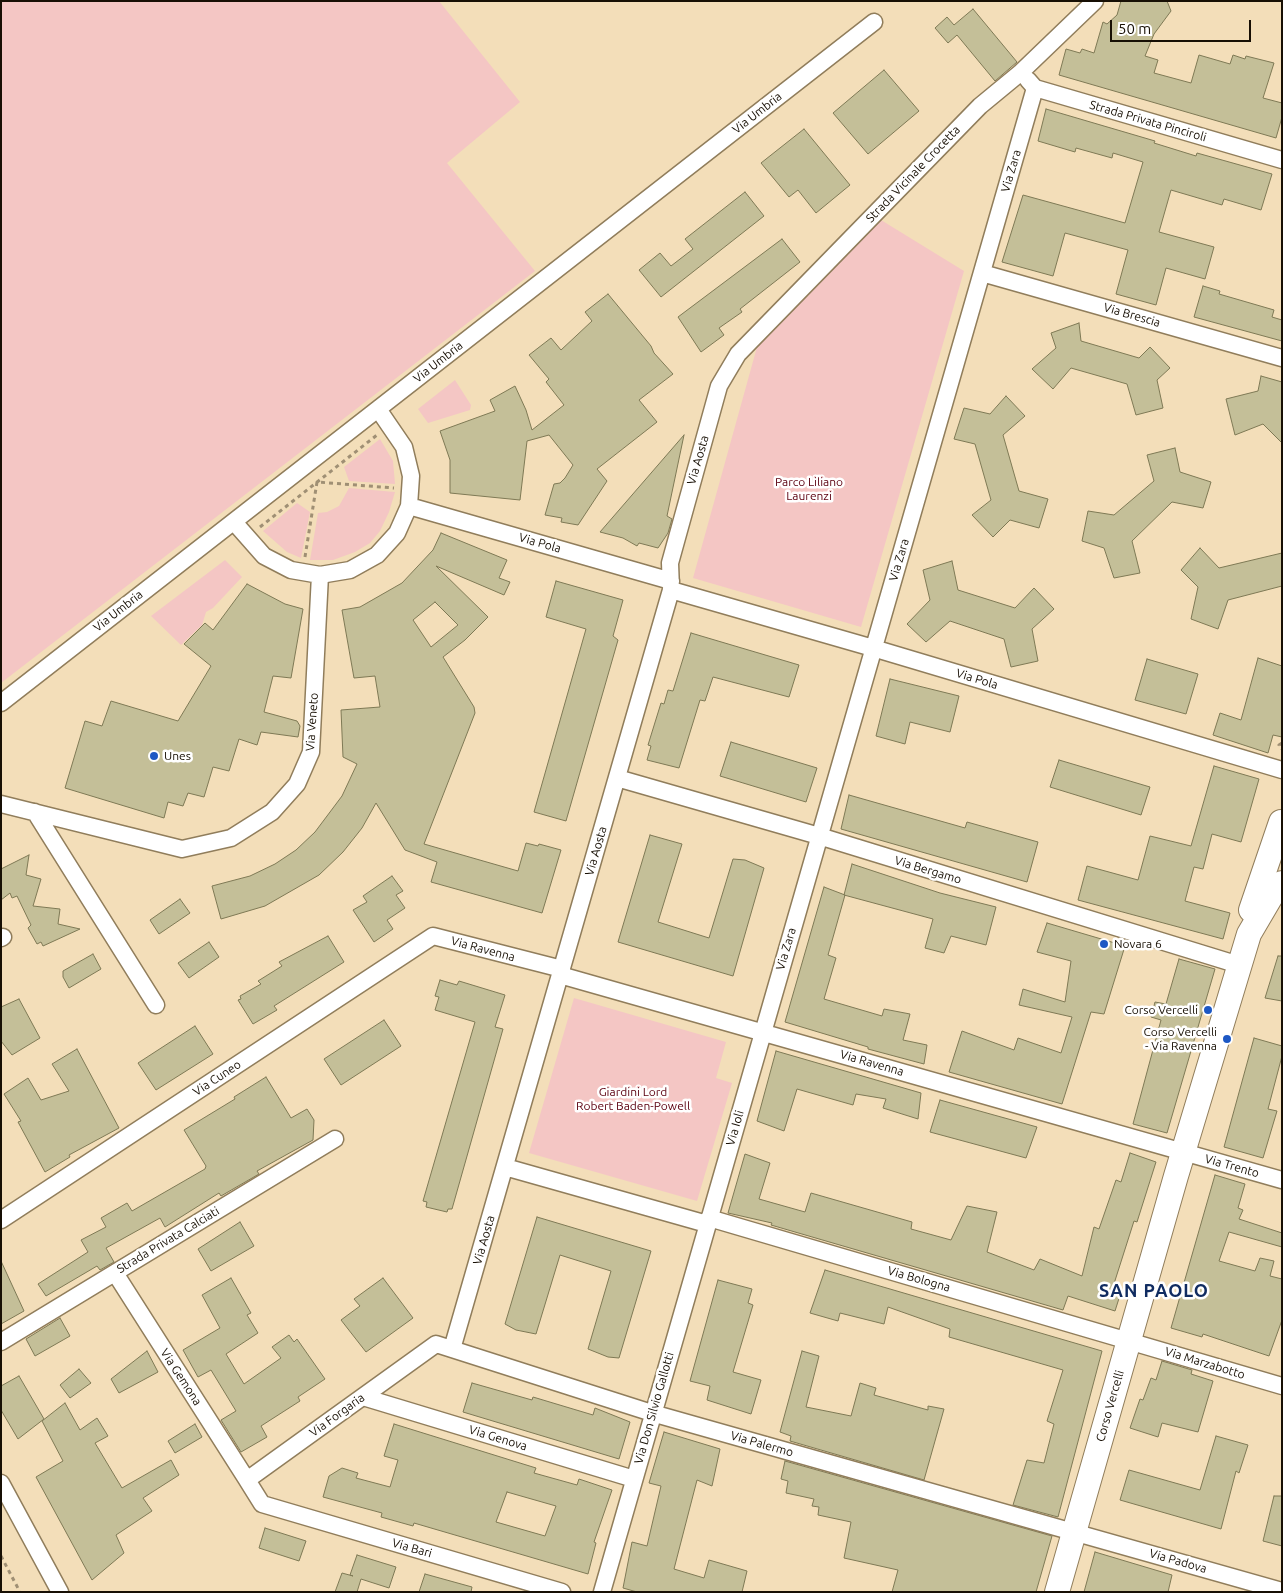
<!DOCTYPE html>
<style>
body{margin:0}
#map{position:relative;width:1283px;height:1593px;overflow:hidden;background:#f3deb9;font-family:Ubuntu,sans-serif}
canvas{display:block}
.frame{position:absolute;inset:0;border:2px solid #170f04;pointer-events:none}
.scale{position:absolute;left:1110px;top:20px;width:141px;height:22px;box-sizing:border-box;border:2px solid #170f04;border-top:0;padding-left:6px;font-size:15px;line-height:18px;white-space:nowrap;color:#170f04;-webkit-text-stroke:4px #fff;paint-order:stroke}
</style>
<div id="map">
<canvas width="1283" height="1593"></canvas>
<div class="frame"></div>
<div class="scale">50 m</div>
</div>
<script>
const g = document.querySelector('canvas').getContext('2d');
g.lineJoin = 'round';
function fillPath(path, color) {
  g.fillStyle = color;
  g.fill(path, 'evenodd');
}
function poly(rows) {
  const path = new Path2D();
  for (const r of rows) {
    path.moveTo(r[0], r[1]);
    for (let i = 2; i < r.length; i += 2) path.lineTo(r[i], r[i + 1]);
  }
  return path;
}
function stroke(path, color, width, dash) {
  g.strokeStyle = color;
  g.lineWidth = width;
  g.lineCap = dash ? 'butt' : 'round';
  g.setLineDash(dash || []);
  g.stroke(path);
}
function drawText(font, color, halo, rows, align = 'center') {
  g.font = font + ' Ubuntu,sans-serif';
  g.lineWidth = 5;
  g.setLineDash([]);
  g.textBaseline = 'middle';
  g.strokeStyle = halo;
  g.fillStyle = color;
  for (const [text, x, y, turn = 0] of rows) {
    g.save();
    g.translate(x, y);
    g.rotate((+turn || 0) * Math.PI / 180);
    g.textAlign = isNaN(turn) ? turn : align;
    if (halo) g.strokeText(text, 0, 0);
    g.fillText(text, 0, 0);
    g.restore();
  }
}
fillPath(poly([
 [1,1,439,1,520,102,447,163,535,271,1,683],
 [881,220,964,271,861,627,693,578,757,347],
 [455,380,471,405,470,410,428,423,418,409],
 [380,439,393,461,395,484,349,481,344,467],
 [349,488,395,492,389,512,380,531,370,543,355,552,333,560,310,560,318,513,327,512,339,506],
 [297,503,310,512,301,558,287,552,263,531],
 [225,560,242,577,213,608,206,612,202,625,181,645,151,616],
 [574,998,726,1042,716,1078,732,1083,697,1201,529,1153]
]), '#f4c6c4');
const building = poly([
 [1121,1,1167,1,1171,11,1154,34,1145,56,1158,60,1154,73,1191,83,1199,55,1230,64,1233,55,1245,59,1246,56,1274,63,1263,98,1282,103,1282,117,1276,138,1059,75,1066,49,1080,53,1082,49,1094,53,1103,22,1107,24,1117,15,1121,1],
 [973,9,1017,62,995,81,957,35,948,43,935,28,947,17,954,25,973,9],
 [884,70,919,111,868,154,833,113,884,70],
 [1046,109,1155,141,1154,143,1196,156,1197,153,1272,174,1261,210,1224,199,1222,205,1171,190,1159,232,1214,247,1205,279,1166,268,1156,305,1116,294,1128,250,1065,233,1053,276,1002,262,1023,195,1125,223,1143,162,1113,153,1112,158,1076,148,1075,152,1038,141,1046,109],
 [804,129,850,185,816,213,798,190,789,197,761,163,804,129],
 [745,192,764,216,661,297,639,270,660,253,671,266,693,249,685,239,745,192],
 [782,239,800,262,740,309,742,312,719,328,724,335,701,352,678,317,782,239],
 [1203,286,1220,291,1219,294,1274,310,1272,317,1282,320,1282,341,1194,317,1203,286],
 [608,294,651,346,654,353,673,374,639,400,657,422,597,469,607,481,578,525,561,522,562,518,545,515,554,484,560,483,565,478,573,465,549,435,527,441,520,500,450,493,450,460,440,431,495,411,490,400,515,386,526,410,532,430,564,405,546,382,549,379,529,355,551,338,561,350,592,321,585,312,608,294],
 [1079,323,1081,341,1139,358,1150,347,1170,368,1157,380,1163,408,1136,415,1127,384,1071,368,1053,389,1032,369,1056,348,1051,333,1079,323],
 [1261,376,1282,382,1282,443,1263,424,1235,435,1226,399,1258,391,1261,376],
 [1006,396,1025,416,1003,435,1019,491,1048,499,1039,528,1010,520,993,537,972,515,991,500,975,444,954,439,964,408,990,414,1006,396],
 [684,435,667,516,672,519,668,533,658,548,639,543,637,546,623,538,600,532,684,435],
 [1175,448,1180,472,1211,482,1203,508,1172,502,1132,541,1140,573,1114,578,1104,548,1082,541,1088,511,1114,515,1154,481,1147,455,1175,448],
 [441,533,507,560,499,578,510,582,504,595,436,566,488,617,465,640,443,657,474,707,475,713,424,844,518,871,526,843,538,846,539,844,561,850,542,913,431,882,437,862,405,850,376,803,362,828,343,852,319,875,265,906,221,919,212,886,250,876,275,864,296,850,315,832,342,796,357,764,343,757,341,710,380,707,375,676,354,678,342,610,360,607,402,583,433,550,441,533],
 [435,602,458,625,431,647,413,620,435,602],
 [1200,548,1219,568,1282,553,1282,586,1228,600,1218,629,1191,619,1198,587,1181,570,1200,548],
 [952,561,958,590,1015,608,1034,588,1054,609,1032,629,1038,661,1011,667,1004,639,950,621,926,642,907,624,930,600,923,570,952,561],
 [556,581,623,600,613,636,618,640,566,821,534,812,586,629,546,617,556,581],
 [247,584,285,604,303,609,291,678,273,676,264,712,297,721,300,726,298,737,261,732,257,745,239,739,229,771,213,767,204,797,188,793,183,806,168,802,164,818,65,788,85,721,102,726,111,701,178,721,211,666,184,644,205,623,213,630,247,584],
 [691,633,799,665,789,697,713,677,705,701,700,700,679,768,647,760,651,746,648,745,661,703,664,704,668,690,673,691,691,633],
 [1258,658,1282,666,1282,737,1273,735,1268,753,1213,735,1220,713,1241,720,1258,658],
 [1147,659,1198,674,1186,714,1135,700,1147,659],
 [890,679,959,696,950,732,910,722,905,744,876,736,890,679],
 [731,742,817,768,806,802,720,776,731,742],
 [1059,760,1150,787,1141,815,1050,787,1059,760],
 [1214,766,1259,779,1241,842,1212,834,1203,869,1194,867,1185,901,1230,913,1223,939,1078,900,1087,866,1138,880,1150,836,1191,846,1214,766],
 [849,795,965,828,967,822,1038,842,1027,882,841,829,849,795],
 [650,835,682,844,658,922,709,938,733,859,745,860,764,868,733,976,618,942,650,835],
 [29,855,26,875,41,879,33,906,60,909,58,924,80,929,43,946,41,942,37,944,28,928,31,925,17,896,12,898,10,893,1,900,1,869,29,855],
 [852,864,940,893,996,907,986,945,951,936,944,953,925,948,933,919,844,895,852,864],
 [392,876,403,891,396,895,405,908,387,920,393,929,374,942,353,910,367,902,363,896,392,876],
 [824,887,845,895,828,955,836,958,824,999,882,1016,884,1009,910,1014,903,1040,927,1045,924,1064,868,1049,868,1047,785,1022,824,887],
 [180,899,190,913,159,934,150,920,180,899],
 [1047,923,1125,946,1104,1014,1091,1012,1062,1104,949,1072,962,1031,1014,1050,1018,1038,1061,1053,1072,1017,1019,1005,1023,989,1065,1002,1071,961,1037,952,1047,923],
 [328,936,344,962,274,1006,277,1010,253,1024,238,1000,241,999,240,996,261,984,258,981,282,966,279,962,328,936],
 [209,942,219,957,189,978,178,963,209,942],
 [93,954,101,969,69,988,63,977,63,971,93,954],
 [1278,956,1282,956,1282,1001,1265,998,1278,956],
 [1179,959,1215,969,1167,1133,1133,1124,1161,1020,1151,1017,1155,1002,1166,1004,1179,959],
 [440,980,457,985,459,981,505,995,495,1027,503,1029,452,1209,448,1209,447,1212,426,1207,427,1202,423,1201,475,1022,435,1010,439,997,435,996,440,980],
 [19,999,40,1038,12,1055,1,1041,1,1007,19,999],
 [384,1020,401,1046,341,1085,324,1059,384,1020],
 [195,1026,213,1054,156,1090,138,1063,195,1026],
 [1254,1038,1282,1046,1282,1056,1268,1109,1277,1111,1263,1158,1224,1147,1254,1038],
 [77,1049,119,1128,69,1155,70,1157,45,1172,18,1122,21,1121,4,1094,28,1078,41,1100,69,1091,52,1064,77,1049],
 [776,1051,921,1093,918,1119,883,1108,886,1099,856,1094,853,1105,797,1089,784,1131,757,1121,776,1051],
 [266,1077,291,1118,307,1109,314,1120,313,1140,257,1171,259,1174,221,1196,219,1193,165,1227,160,1218,106,1248,114,1262,100,1270,97,1266,46,1296,38,1284,88,1252,81,1240,106,1227,101,1218,127,1203,132,1211,205,1169,206,1166,184,1130,235,1099,234,1097,266,1077],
 [940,1100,1037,1127,1026,1158,930,1132,940,1100],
 [1130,1153,1156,1162,1137,1222,1134,1221,1112,1290,1121,1292,1115,1311,1068,1296,1063,1310,771,1225,772,1223,728,1213,745,1154,770,1163,759,1199,805,1212,811,1193,912,1222,911,1229,951,1240,967,1206,997,1212,987,1252,1034,1270,1040,1259,1082,1276,1094,1227,1099,1229,1116,1180,1121,1182,1130,1153],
 [1215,1175,1245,1184,1238,1208,1243,1210,1239,1219,1282,1233,1282,1247,1229,1232,1219,1261,1255,1271,1260,1258,1274,1261,1270,1276,1282,1279,1282,1320,1269,1356,1203,1334,1202,1337,1171,1328,1215,1175],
 [537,1217,651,1251,619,1358,608,1357,588,1349,611,1271,560,1255,536,1334,516,1330,505,1324,537,1217],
 [240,1222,254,1246,211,1271,198,1249,240,1222],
 [1,1261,24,1311,1,1324,1,1261],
 [825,1270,1102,1351,1058,1517,1013,1505,1027,1460,1044,1463,1054,1424,1047,1421,1063,1370,949,1337,950,1329,888,1307,884,1324,840,1313,838,1321,810,1313,825,1270],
 [231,1278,251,1313,247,1315,258,1333,226,1354,244,1384,281,1358,272,1347,289,1335,294,1342,297,1339,325,1379,298,1397,300,1401,261,1426,267,1437,241,1452,221,1420,236,1411,211,1370,198,1377,183,1350,220,1328,202,1295,231,1278],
 [383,1278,413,1318,366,1352,341,1320,360,1306,354,1299,383,1278],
 [718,1280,752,1289,748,1303,753,1305,733,1372,761,1380,751,1414,707,1400,710,1386,690,1381,718,1280],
 [60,1318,70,1336,35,1356,26,1339,60,1318],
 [147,1351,158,1372,119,1393,111,1379,147,1351],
 [802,1351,819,1356,806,1407,851,1416,860,1383,876,1388,874,1395,928,1410,928,1406,944,1409,924,1480,790,1441,791,1436,780,1432,802,1351],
 [1162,1361,1192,1370,1191,1374,1213,1381,1198,1432,1162,1423,1158,1437,1130,1428,1140,1399,1143,1400,1151,1378,1156,1380,1162,1361],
 [79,1369,91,1383,70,1398,60,1385,79,1369],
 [19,1376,44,1419,18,1439,1,1410,1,1386,19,1376],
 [472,1383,532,1400,533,1397,593,1415,595,1408,630,1422,619,1459,463,1412,472,1383],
 [65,1403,80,1430,97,1418,108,1436,95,1443,122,1488,171,1460,179,1475,143,1498,152,1511,116,1535,124,1553,92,1580,36,1477,63,1461,42,1421,65,1403],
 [195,1424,202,1437,175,1453,168,1441,195,1424],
 [394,1424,536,1468,534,1473,577,1485,579,1479,612,1490,594,1542,596,1543,588,1574,414,1523,413,1526,381,1517,382,1513,323,1497,329,1476,342,1468,358,1473,356,1478,390,1487,398,1460,384,1456,394,1424],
 [507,1492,556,1506,545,1536,496,1522,507,1492],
 [664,1432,720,1449,712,1486,697,1480,674,1569,704,1578,709,1560,747,1571,742,1592,637,1592,623,1588,632,1542,647,1546,661,1486,649,1483,664,1432],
 [1216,1436,1248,1445,1239,1473,1236,1471,1221,1529,1120,1500,1129,1470,1200,1490,1216,1436],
 [785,1461,1052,1536,1036,1592,892,1592,898,1570,844,1558,851,1522,818,1515,819,1507,812,1506,814,1499,786,1493,788,1481,781,1479,785,1461],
 [1274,1496,1282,1496,1282,1546,1263,1541,1274,1496],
 [265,1528,306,1541,299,1561,259,1548,265,1528],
 [1095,1552,1172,1575,1168,1592,1084,1592,1095,1552],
 [357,1555,396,1567,389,1588,361,1579,357,1592,335,1592,342,1573,353,1576,350,1575,357,1555],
 [425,1574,472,1587,471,1592,419,1592,425,1574]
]);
fillPath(building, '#c4bf98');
stroke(building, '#7e7955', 1);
const street = poly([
 [1028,80,1035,88,1282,160],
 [982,273,1282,358],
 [409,506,671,581],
 [234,522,264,556,291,570,320,575,350,570,377,555,397,533,409,506,411,476,404,447,378,409],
 [671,590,873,648,1282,770],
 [1,703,874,22],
 [617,778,819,836,1239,965],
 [1,804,182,849,231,838,272,812,297,784,311,752,320,575],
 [35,812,156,1005],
 [1,938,3,937],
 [560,975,1282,1180],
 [505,1167,707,1224],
 [709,1218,1282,1386],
 [1,1220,433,936,562,969],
 [115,1273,247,1480],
 [1,1342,335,1139],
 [452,1349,671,590,670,563,719,386,738,354,980,106,1020,73,1095,1],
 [363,1397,634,1479],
 [1,1483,60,1592],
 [562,1592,262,1504,247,1480,436,1344,652,1413,1282,1591],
 [602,1592,1035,88]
]);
const secondary = poly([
 [1251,910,1281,822],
 [1057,1592,1176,1176,1249,934,1276,888,1282,883]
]);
stroke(street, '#907d5b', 19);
stroke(secondary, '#907d5b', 26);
stroke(poly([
 [260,527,377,435],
 [305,557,317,482,394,488],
 [1282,743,1279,745,1282,749],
 [1,1556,20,1592]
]), '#9f8f74', 3, [4, 4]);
stroke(street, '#fff', 16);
stroke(secondary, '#fff', 24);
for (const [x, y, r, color] of [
 [154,756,5,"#1d58c4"],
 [1104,944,5,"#1d58c4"],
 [1208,1010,5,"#1d58c4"],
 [1227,1039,5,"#1d58c4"]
]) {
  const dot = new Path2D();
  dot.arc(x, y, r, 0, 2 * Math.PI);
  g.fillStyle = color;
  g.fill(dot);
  stroke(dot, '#fff', 2);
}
drawText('12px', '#170f04', '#fff', [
 ["Via Umbria",757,113,-38],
 ["Strada Privata Pinciroli",1148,121,16],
 ["Via Zara",1011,171,-74],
 ["Strada Vicinale Crocetta",913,174,-46],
 ["Via Brescia",1132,315,16],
 ["Via Umbria",438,362,-38],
 ["Via Aosta",698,460,-74],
 ["Via Pola",540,543,16],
 ["Via Zara",899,560,-74],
 ["Via Umbria",118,611,-38],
 ["Via Pola",977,679,17],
 ["Via Veneto",312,722,-86],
 ["Via Aosta",596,851,-74],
 ["Via Bergamo",928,870,17],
 ["Via Ravenna",483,949,15],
 ["Via Zara",786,949,-74],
 ["Via Ravenna",872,1063,16],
 ["Via Cuneo",217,1078,-33],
 ["Via Ioli",735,1128,-74],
 ["Via Trento",1232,1166,16],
 ["Strada Privata Calciati",168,1240,-31],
 ["Via Aosta",484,1240,-74],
 ["Via Bologna",919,1279,16],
 ["Via Marzabotto",1205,1363,17],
 ["Via Gemona",181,1377,57],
 ["Corso Vercelli",1110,1406,-74],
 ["Via Don Silvio Gallotti",654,1408,-74],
 ["Via Forgaria",337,1415,-36],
 ["Via Genova",498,1438,17],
 ["Via Palermo",762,1444,16],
 ["Via Bari",412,1548,16],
 ["Via Padova",1178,1561,16]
]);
drawText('12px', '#5b0110', '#fff', [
 ["Parco Liliano",809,482],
 ["Laurenzi",809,496],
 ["Giardini Lord",633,1092],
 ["Robert Baden-Powell",633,1106]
]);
drawText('12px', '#170f04', '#fff', [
 ["Unes",164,756],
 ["Novara 6",1114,944],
 ["Corso Vercelli",1198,1010,"right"],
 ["Corso Vercelli",1217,1032,"right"],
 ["- Via Ravenna",1217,1046,"right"]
], 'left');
g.letterSpacing = '1px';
drawText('bold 18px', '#102c61', '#fff', [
 ["SAN PAOLO",1154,1291]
]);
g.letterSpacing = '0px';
</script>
